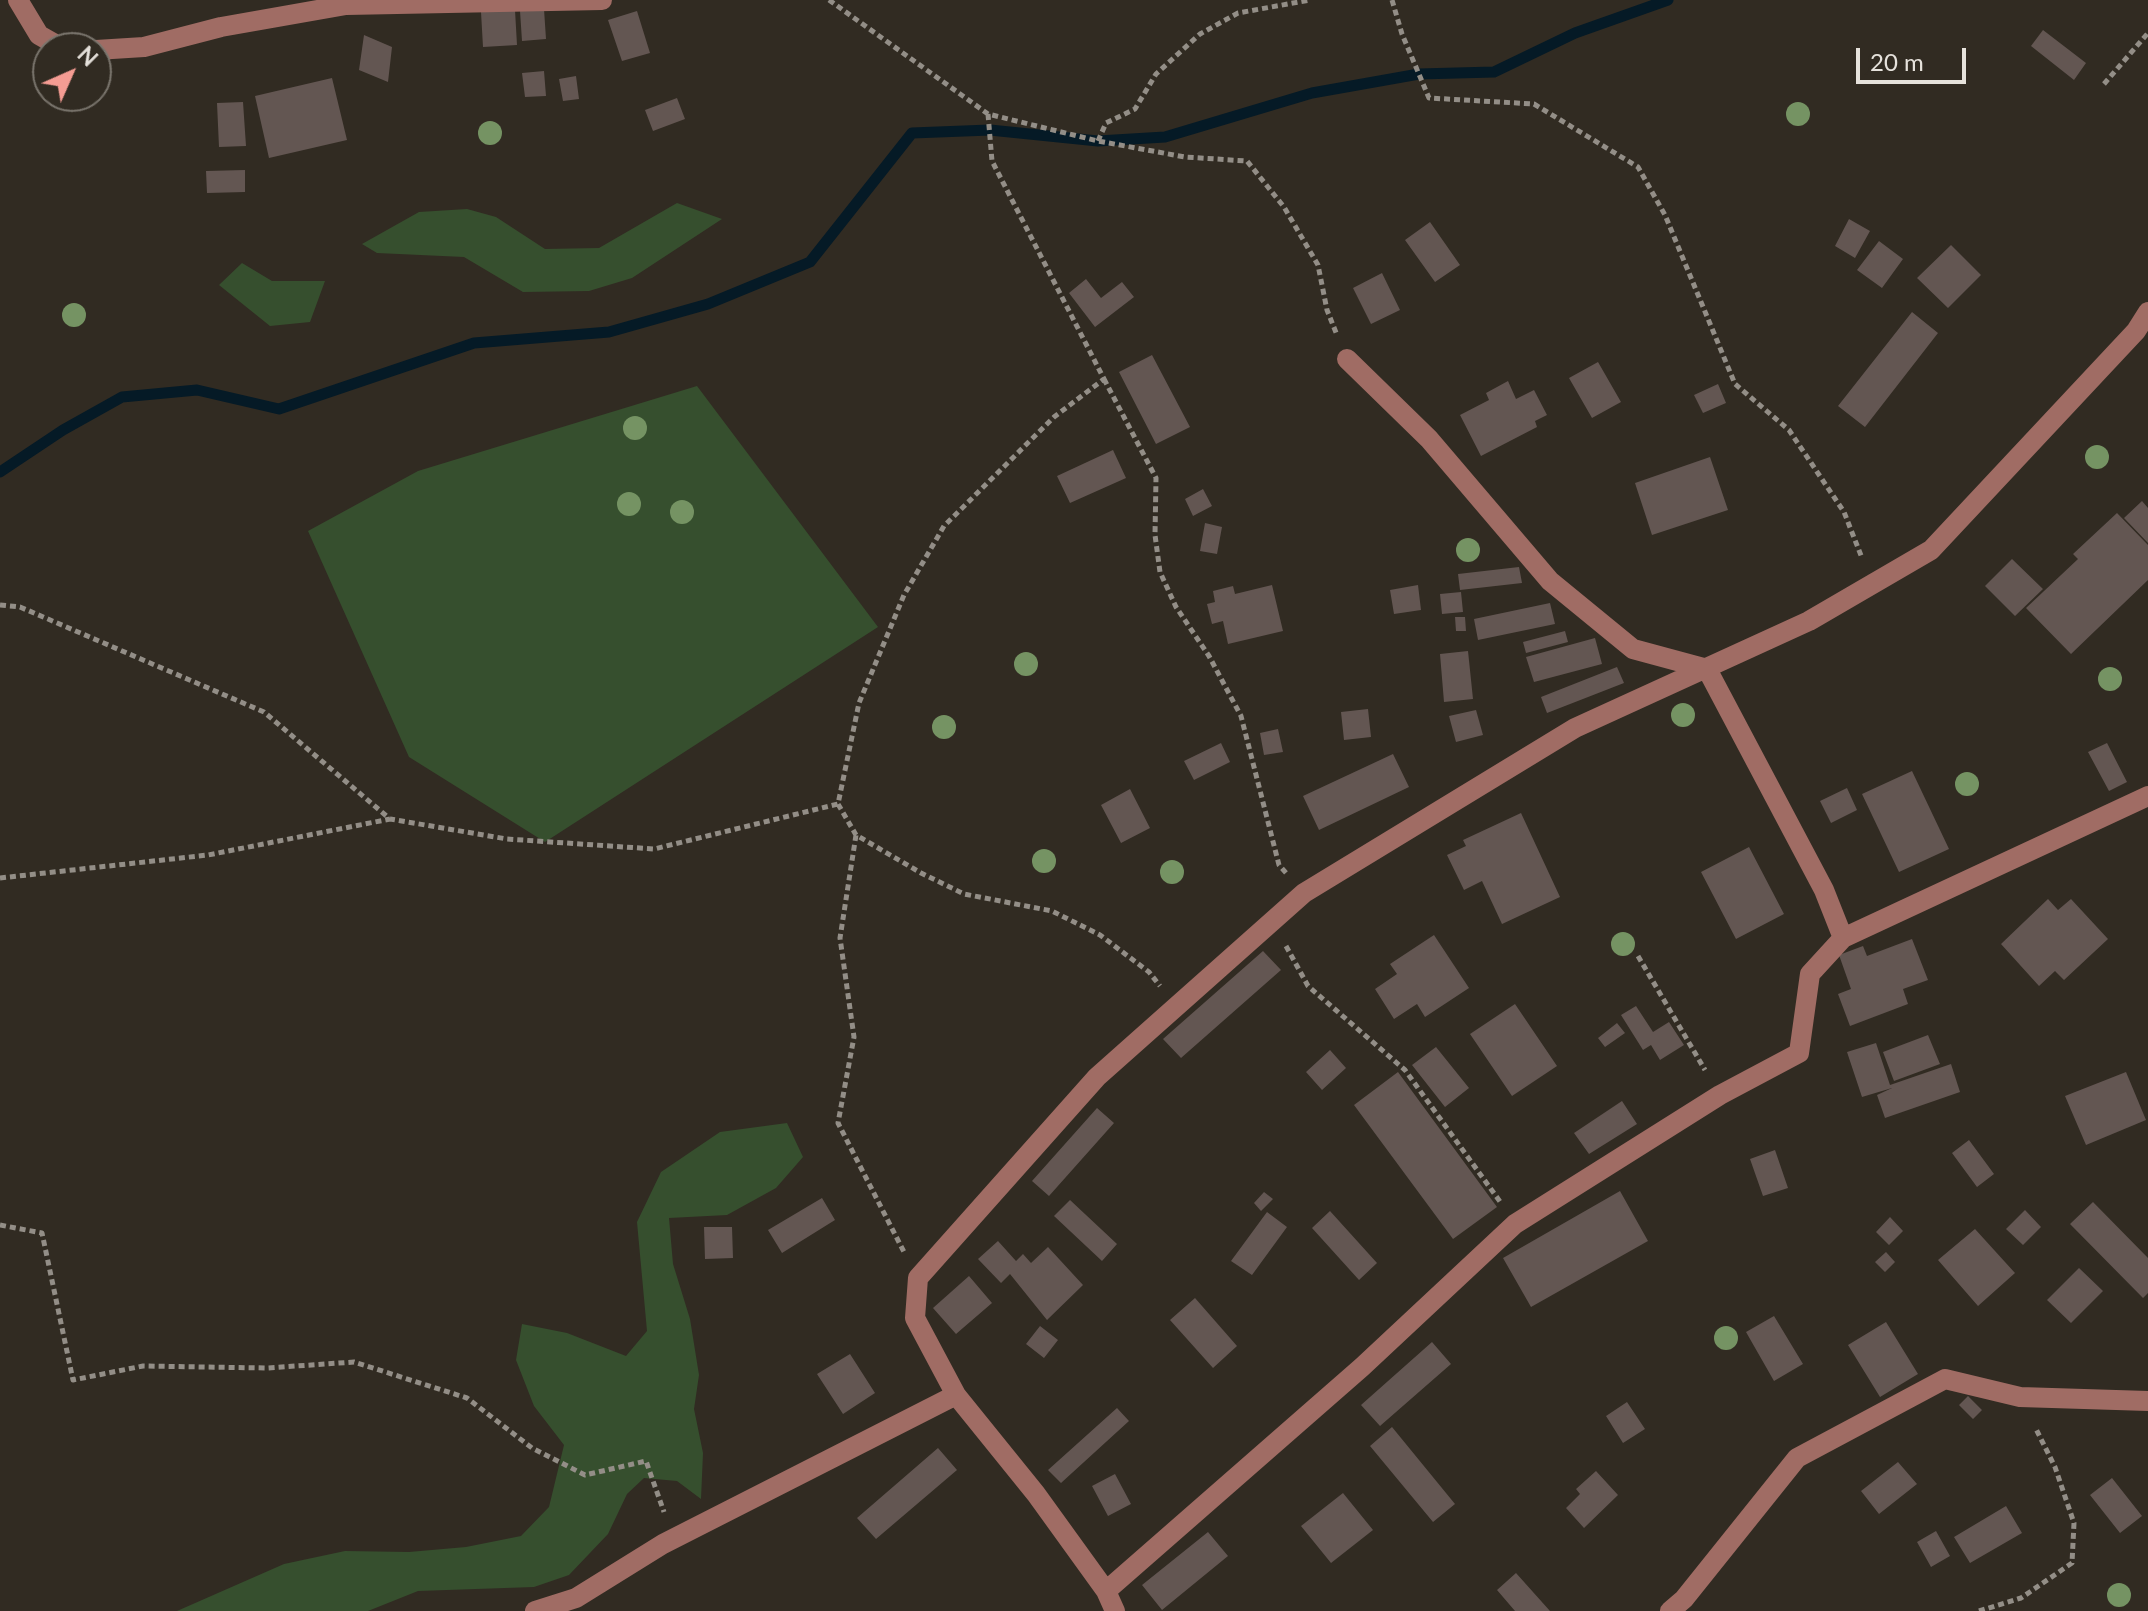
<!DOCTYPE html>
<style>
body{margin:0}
#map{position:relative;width:2148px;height:1611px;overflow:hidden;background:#312b22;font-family:Lato,sans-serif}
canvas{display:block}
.north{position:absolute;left:32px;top:32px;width:80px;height:80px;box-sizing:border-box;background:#312b22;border:2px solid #79746c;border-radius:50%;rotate:45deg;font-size:22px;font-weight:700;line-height:32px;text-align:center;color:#e6e2dc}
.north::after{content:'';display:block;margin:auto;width:28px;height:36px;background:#f59c93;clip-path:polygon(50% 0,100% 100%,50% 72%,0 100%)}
.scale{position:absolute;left:1856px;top:48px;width:110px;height:36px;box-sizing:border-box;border:4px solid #e6e2dc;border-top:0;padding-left:10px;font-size:24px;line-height:28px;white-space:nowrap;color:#e6e2dc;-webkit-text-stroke:6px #312b22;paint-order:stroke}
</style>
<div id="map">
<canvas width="2148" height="1611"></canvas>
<div class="north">N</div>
<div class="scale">20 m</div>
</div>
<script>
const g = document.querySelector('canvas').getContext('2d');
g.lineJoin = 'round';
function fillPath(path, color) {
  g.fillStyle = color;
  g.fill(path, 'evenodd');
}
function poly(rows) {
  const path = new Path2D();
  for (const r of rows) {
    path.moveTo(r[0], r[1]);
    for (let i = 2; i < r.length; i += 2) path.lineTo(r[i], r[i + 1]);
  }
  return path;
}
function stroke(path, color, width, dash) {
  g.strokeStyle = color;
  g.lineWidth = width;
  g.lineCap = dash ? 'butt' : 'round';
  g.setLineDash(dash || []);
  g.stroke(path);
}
fillPath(poly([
 [677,203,722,219,632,278,589,291,523,292,464,257,377,253,362,244,419,212,467,209,496,217,545,249,599,248],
 [242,263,272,281,325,281,310,322,270,326,219,285],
 [697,386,878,627,545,842,409,757,308,531,418,471],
 [787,1123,803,1157,776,1188,727,1215,669,1218,673,1264,690,1319,699,1375,694,1409,703,1453,701,1499,677,1481,644,1478,627,1494,608,1534,569,1575,534,1587,418,1591,368,1611,177,1611,284,1564,345,1551,409,1552,466,1547,521,1536,549,1507,564,1445,534,1406,516,1360,522,1324,567,1333,626,1356,647,1331,637,1222,661,1172,720,1132]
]), '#364f2e');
stroke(poly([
 [0,472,63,430,122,397,197,390,279,409,474,343,609,332,708,304,810,262,912,133,990,130,1098,141,1165,137,1312,93,1419,74,1494,72,1575,33,1668,0]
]), '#051a26', 11);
fillPath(poly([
 [544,9,546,39,522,41,520,11],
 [515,10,517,45,483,47,481,12],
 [637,11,650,53,622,61,608,20],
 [2043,30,2086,63,2074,80,2031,46],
 [364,35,392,47,388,82,359,70],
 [544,71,546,96,525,97,522,73],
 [576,76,579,99,563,101,559,79],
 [332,78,347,140,269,158,255,96],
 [677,98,685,119,653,131,645,110],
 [243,102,246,146,219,147,217,103],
 [245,170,245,192,207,193,206,171],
 [1849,219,1870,231,1855,258,1835,246],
 [1430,222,1460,265,1435,282,1405,240],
 [1879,241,1903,259,1882,288,1857,270],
 [1951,245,1981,275,1948,308,1917,278],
 [1382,273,1400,310,1371,324,1353,288],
 [1086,279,1101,298,1122,282,1134,297,1095,327,1069,293],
 [1912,312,1938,333,1865,427,1838,406],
 [1152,355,1190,427,1156,444,1119,372],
 [1598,362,1621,402,1592,418,1569,378],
 [1508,381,1516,399,1534,390,1547,415,1535,421,1537,427,1481,456,1460,415,1489,400,1486,393],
 [1718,384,1726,403,1703,413,1694,395],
 [1113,450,1126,478,1070,503,1057,476],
 [1710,457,1728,510,1652,535,1635,483],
 [1203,489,1212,506,1193,516,1185,499],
 [2142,501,2148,508,2148,543,2124,518],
 [2117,513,2148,545,2148,580,2071,654,2026,608,2078,559,2073,554],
 [1205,523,1222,527,1217,554,1200,551],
 [2012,559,2043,589,2015,616,1985,586],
 [1519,567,1522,583,1460,590,1458,574],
 [1272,585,1283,631,1228,644,1223,621,1212,624,1207,604,1215,602,1213,591,1233,586,1235,594],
 [1418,585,1421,610,1394,614,1390,590],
 [1461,592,1463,612,1442,614,1440,594],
 [1550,603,1555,624,1478,640,1474,619],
 [1455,617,1465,617,1466,631,1456,631],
 [1565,631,1568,642,1526,653,1523,642],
 [1595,638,1602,664,1534,682,1526,657],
 [1468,651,1473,699,1444,702,1440,654],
 [1617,667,1624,683,1547,713,1541,697],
 [1368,709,1371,737,1344,740,1341,712],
 [1476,710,1483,735,1456,742,1449,716],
 [1278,729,1283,752,1264,755,1260,733],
 [1221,743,1230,762,1194,780,1184,761],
 [2107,743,2127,782,2109,791,2088,752],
 [1393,754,1409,787,1319,830,1303,796],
 [1912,771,1949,849,1899,872,1862,794],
 [1847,788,1857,810,1831,823,1820,801],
 [1130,789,1150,828,1121,843,1101,805],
 [1521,813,1560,897,1502,924,1482,881,1464,890,1447,855,1466,846,1463,840],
 [1749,847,1784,914,1736,939,1701,872],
 [2048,899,2058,910,2071,899,2108,939,2064,980,2055,971,2039,986,2001,944],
 [1434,935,1469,988,1425,1017,1417,1004,1394,1019,1375,989,1397,974,1390,964],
 [1912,939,1928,980,1903,989,1908,1004,1850,1026,1838,994,1851,989,1839,955,1863,946,1867,956],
 [1263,951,1281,970,1181,1058,1163,1039],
 [1515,1004,1557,1066,1512,1096,1470,1034],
 [1636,1006,1653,1032,1669,1022,1684,1045,1660,1060,1651,1045,1643,1050,1621,1015],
 [1617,1023,1625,1033,1605,1047,1598,1038],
 [1928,1035,1940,1064,1894,1081,1883,1052],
 [1876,1043,1890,1085,1951,1064,1960,1092,1885,1118,1877,1095,1892,1088,1862,1097,1847,1052],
 [1436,1047,1469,1088,1445,1107,1412,1065],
 [1330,1050,1346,1068,1322,1090,1306,1072],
 [1398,1072,1497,1207,1453,1239,1354,1105],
 [2126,1072,2146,1120,2086,1145,2065,1096],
 [1622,1101,1637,1124,1589,1154,1574,1133],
 [1097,1108,1114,1123,1049,1196,1032,1181],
 [1969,1140,1994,1174,1977,1187,1952,1153],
 [1775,1150,1788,1188,1763,1196,1750,1159],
 [1620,1191,1648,1241,1531,1307,1503,1258],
 [1264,1192,1273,1199,1261,1211,1254,1203],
 [822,1198,835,1220,782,1253,768,1230],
 [1070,1200,1117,1244,1102,1261,1054,1216],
 [2093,1202,2148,1258,2148,1293,2143,1298,2070,1224],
 [2025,1210,2041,1227,2023,1245,2006,1229],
 [1330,1211,1377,1263,1359,1280,1312,1228],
 [1267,1212,1287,1227,1252,1275,1231,1261],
 [1890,1217,1903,1231,1889,1245,1876,1232],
 [704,1227,732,1227,733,1258,705,1259],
 [1975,1229,2015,1273,1978,1306,1938,1260],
 [998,1241,1016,1261,1023,1254,1031,1263,1048,1247,1083,1285,1047,1320,1010,1274,1001,1283,978,1259],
 [1886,1252,1895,1262,1885,1272,1875,1262],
 [2079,1268,2103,1291,2071,1323,2047,1300],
 [969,1276,992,1303,956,1334,933,1308],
 [1195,1298,1237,1346,1213,1368,1170,1320],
 [1774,1316,1803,1364,1774,1381,1746,1332],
 [1886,1322,1918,1374,1880,1397,1848,1345],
 [1040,1326,1058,1340,1044,1358,1026,1344],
 [1432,1342,1451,1364,1380,1426,1361,1405],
 [850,1354,875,1393,843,1414,817,1374],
 [1968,1396,1982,1410,1973,1419,1959,1405],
 [1627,1402,1645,1429,1623,1443,1606,1416],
 [1117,1408,1129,1421,1061,1483,1048,1470],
 [1392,1427,1455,1504,1433,1522,1370,1446],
 [938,1448,957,1470,876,1539,857,1518],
 [1898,1462,1917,1484,1879,1514,1861,1491],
 [1596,1471,1618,1495,1584,1528,1566,1508,1580,1494,1576,1489],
 [1115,1474,1131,1504,1108,1516,1092,1486],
 [2112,1478,2142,1516,2120,1533,2090,1495],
 [1343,1493,1373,1530,1331,1563,1301,1526],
 [2006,1506,2022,1533,1970,1563,1954,1537],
 [1936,1531,1950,1556,1931,1567,1917,1542],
 [1208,1532,1228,1556,1162,1610,1142,1585],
 [1516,1573,1550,1611,1515,1611,1497,1590]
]), '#635652');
stroke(poly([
 [829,0,988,114,1098,141,1185,157,1247,161,1284,207,1318,265,1327,310,1337,335],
 [1392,0,1402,34,1429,98,1534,104,1638,167,1665,215,1735,384,1789,430,1844,512,1862,558],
 [2104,84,2148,33],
 [988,114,992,161,1104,379,1054,417,944,526,904,595,859,703,838,804,856,835,921,873,964,894,1052,911,1100,935,1149,972,1160,986],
 [1098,141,1106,123,1135,109,1156,74,1200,34,1238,13,1310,0],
 [1104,379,1156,478,1155,535,1160,572,1176,607,1209,656,1241,716,1279,865,1287,874],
 [0,605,20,607,264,712,390,819,507,839,654,849,838,804],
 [856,835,840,938,854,1037,838,1123,905,1254],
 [0,878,208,855,390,819],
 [1286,946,1308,986,1405,1070,1501,1203],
 [1638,956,1705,1070],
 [0,1225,42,1233,73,1380,143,1366,267,1368,354,1362,467,1398,532,1448,585,1475,646,1461,664,1512],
 [1979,1611,2021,1598,2072,1563,2074,1523,2055,1467,2035,1427]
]), '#938e87', 5, [6, 4]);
stroke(poly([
 [18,0,39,35,62,48],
 [96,50,144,47,221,27,346,5,602,0],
 [1347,359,1429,439,1550,581,1633,649,1707,669,1824,890,1843,938],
 [1106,1591,1362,1367,1515,1224,1720,1095,1799,1053,1810,974,1843,938,2148,796],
 [535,1611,576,1598,663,1544,956,1395],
 [1115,1611,1106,1591,1036,1494,956,1395,915,1318,918,1278,1097,1077,1304,893,1575,728,1809,621,1931,550,2136,331,2148,312],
 [1670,1611,1684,1599,1797,1458,1945,1379,2020,1397,2148,1401]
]), '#a06c64', 20);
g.fillStyle = '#759363';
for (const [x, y] of [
 [1798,114],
 [490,133],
 [74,315],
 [635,428],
 [2097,457],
 [629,504],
 [682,512],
 [1468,550],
 [1026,664],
 [2110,679],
 [1683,715],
 [944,727],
 [1967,784],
 [1044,861],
 [1172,872],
 [1623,944],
 [1726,1338],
 [2119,1595]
]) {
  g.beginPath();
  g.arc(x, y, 12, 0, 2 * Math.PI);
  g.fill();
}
</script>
